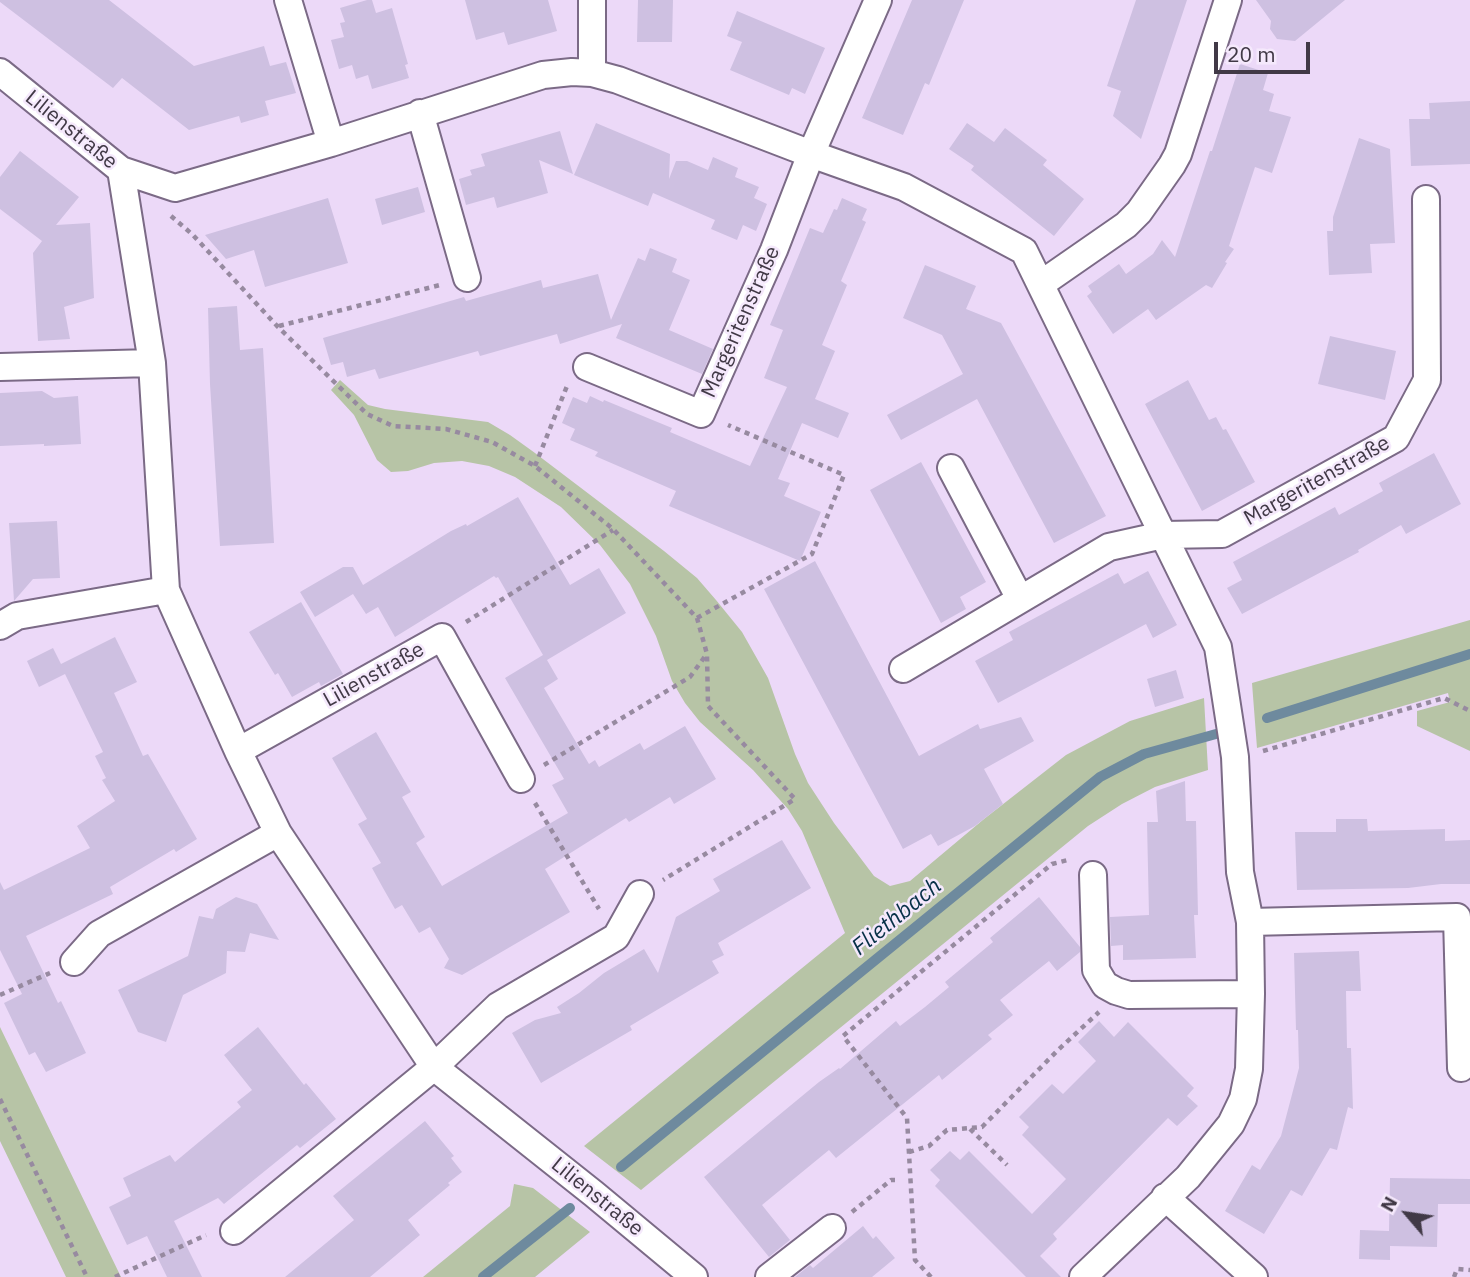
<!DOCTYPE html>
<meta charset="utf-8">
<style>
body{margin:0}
#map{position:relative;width:1470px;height:1277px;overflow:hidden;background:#ecd9f8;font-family:"IBM Plex Sans",sans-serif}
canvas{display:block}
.north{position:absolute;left:1372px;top:1179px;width:70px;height:70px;-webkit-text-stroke:5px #f5e9fc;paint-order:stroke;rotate:299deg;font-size:19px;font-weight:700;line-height:28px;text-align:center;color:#413946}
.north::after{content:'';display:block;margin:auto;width:24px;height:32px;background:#413946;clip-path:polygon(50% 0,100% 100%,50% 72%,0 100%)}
.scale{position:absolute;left:1214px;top:42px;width:96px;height:32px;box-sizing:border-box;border:4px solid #413946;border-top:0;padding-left:9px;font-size:21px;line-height:24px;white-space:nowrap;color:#413946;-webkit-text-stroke:5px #f5e9fc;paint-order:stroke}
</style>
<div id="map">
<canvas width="1470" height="1277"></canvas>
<div class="north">N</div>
<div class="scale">20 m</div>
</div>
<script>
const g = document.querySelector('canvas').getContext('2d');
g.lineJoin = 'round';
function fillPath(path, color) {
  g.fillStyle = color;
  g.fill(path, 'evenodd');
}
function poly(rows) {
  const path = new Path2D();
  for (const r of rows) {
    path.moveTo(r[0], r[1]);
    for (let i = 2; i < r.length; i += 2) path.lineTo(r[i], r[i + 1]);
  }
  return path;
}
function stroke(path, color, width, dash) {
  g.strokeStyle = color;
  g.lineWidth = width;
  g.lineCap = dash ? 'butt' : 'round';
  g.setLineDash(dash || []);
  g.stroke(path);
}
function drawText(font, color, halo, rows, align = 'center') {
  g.font = font + ' "IBM Plex Sans",sans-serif';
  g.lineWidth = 5;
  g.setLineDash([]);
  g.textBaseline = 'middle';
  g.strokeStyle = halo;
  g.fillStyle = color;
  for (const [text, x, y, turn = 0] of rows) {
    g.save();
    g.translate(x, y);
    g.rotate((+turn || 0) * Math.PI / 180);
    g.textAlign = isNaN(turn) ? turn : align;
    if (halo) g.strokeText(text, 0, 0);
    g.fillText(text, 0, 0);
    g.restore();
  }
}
fillPath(poly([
 [340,380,368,405,385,409,488,422,510,435,535,453,664,551,697,578,716,600,742,632,768,678,795,754,808,783,834,823,874,876,890,886,910,881,984,819,1066,755,1130,721,1204,698,1208,770,1155,787,1122,804,1088,826,641,1190,584,1146,845,933,802,831,788,809,753,770,700,722,685,703,672,681,656,636,630,584,600,545,561,507,515,477,489,466,462,461,434,463,408,471,391,472,377,460,354,415,331,390],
 [1470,620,1470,751,1417,726,1417,711,1450,702,1448,693,1257,748,1252,683],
 [0,1027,121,1277,66,1277,0,1141],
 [514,1184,533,1188,590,1232,535,1277,423,1277,510,1206]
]), '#b7c4a6');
stroke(poly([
 [1267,718,1470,654],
 [621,1167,1100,777,1144,754,1216,734],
 [483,1277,570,1208]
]), '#6e8a9e', 10);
fillPath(poly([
 [0,0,109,0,194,66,264,46,270,66,286,62,296,93,265,101,269,115,241,123,239,116,189,130,122,78,113,88,0,2],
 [367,0,372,0,376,13,392,8,408,64,405,65,409,78,372,89,368,75,356,79,352,65,339,69,331,40,344,37,340,23,345,22,340,8],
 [465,0,548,0,557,31,508,45,504,32,476,40],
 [638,0,673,0,672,42,637,42],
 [912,0,964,0,929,85,925,83,903,135,862,118],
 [1136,0,1187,0,1141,139,1113,116,1121,91,1107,86],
 [1256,0,1345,0,1295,41,1277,39,1270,29,1271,21],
 [737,11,825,48,805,94,792,88,789,95,730,70,742,42,727,36],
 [1240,64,1268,73,1263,90,1274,94,1269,111,1291,117,1272,173,1255,167,1229,246,1234,249,1225,262,1227,263,1212,288,1206,285,1156,320,1148,309,1113,334,1087,296,1092,292,1088,286,1119,264,1126,274,1153,254,1162,240,1175,257,1210,151,1212,151],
 [1470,101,1470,164,1411,166,1409,119,1430,119,1429,103],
 [596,123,670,154,669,179,676,161,687,161,708,170,713,157,738,168,735,177,759,187,754,198,767,204,756,231,743,225,737,240,711,229,715,220,653,193,648,206,574,175],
 [967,123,994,142,1005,128,1047,160,1043,165,1084,199,1054,236,971,170,974,166,949,149],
 [560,131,573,174,539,160,548,193,497,208,494,197,466,205,459,179,472,175,470,170,485,166,481,154],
 [1359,138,1390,149,1395,243,1370,244,1372,273,1329,275,1327,231,1333,231,1333,217],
 [20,151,79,197,56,225,90,223,94,298,64,307,70,339,38,341,33,253,42,241,0,209,0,177],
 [418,187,425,212,382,225,375,199],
 [328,198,348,263,265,287,254,250,226,259,205,235],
 [842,198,867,209,862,220,866,222,841,281,847,285,822,345,835,351,815,399,849,413,838,438,802,423,778,479,790,483,784,496,821,512,800,561,669,506,676,491,595,456,598,452,570,440,575,429,562,423,573,397,587,403,590,396,603,402,604,400,672,428,670,432,750,466,787,387,764,378,783,330,770,325,810,228,823,233,834,209,837,210],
 [650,248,677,259,672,272,690,280,669,330,713,349,702,374,616,338,622,324,560,344,557,334,480,356,478,351,379,379,375,369,347,377,343,362,331,365,323,338,464,297,466,301,541,280,543,288,598,274,611,320,638,258,645,261],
 [925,265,976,286,966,309,1001,323,1106,516,1054,543,977,399,901,440,887,415,963,374,942,335,903,318],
 [237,306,240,350,263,348,274,543,220,546,210,384,208,308],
 [1330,336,1396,351,1385,400,1318,384],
 [1188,380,1209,420,1216,417,1223,430,1226,429,1255,482,1202,511,1145,404],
 [42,391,54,398,78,396,81,444,44,446,44,444,0,446,0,393],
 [1434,453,1461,504,1406,534,1401,525,1358,550,1359,552,1242,614,1227,588,1242,580,1233,562,1335,507,1339,515,1383,491,1379,483],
 [921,462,986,582,960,597,966,609,941,623,870,490],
 [518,497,570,585,599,568,626,613,547,660,558,679,544,688,589,764,595,760,599,767,640,743,644,750,685,726,716,779,674,804,670,797,629,822,626,818,545,869,570,912,462,975,444,968,449,959,430,927,419,933,402,905,395,909,383,888,372,868,381,863,358,824,367,819,332,758,376,732,411,792,402,797,425,837,416,843,442,886,568,813,552,785,564,779,505,678,543,655,498,577,496,578,494,576,395,637,378,607,366,614,353,594,315,617,300,592,343,567,353,567,363,585,451,531,466,524,467,526],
 [57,521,60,578,33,579,14,601,9,523],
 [815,561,919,756,978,724,980,729,1021,717,1034,741,984,769,1003,804,975,826,938,846,931,834,903,849,764,589],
 [1148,571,1177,625,1153,638,1146,624,998,703,975,661,1013,640,1009,632,1118,573,1124,584],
 [301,602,343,674,321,686,319,682,292,697,278,673,275,675,249,632],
 [115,637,137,682,114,693,143,756,148,754,197,839,176,852,174,849,110,887,113,894,26,936,58,1003,61,1001,86,1053,46,1072,35,1052,29,1055,4,1003,22,994,0,950,0,882,4,890,90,848,77,826,115,801,102,780,106,778,95,756,103,752,65,674,39,687,27,661,53,648,61,664],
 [1176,670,1184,698,1155,707,1147,679],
 [1185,781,1186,821,1196,821,1198,915,1194,915,1196,958,1123,960,1123,945,1111,946,1110,917,1149,915,1147,822,1158,822,1156,791],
 [1336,819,1367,819,1368,831,1445,829,1445,841,1470,840,1470,884,1441,884,1408,888,1297,890,1295,832,1336,832],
 [782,840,811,888,718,943,724,955,712,961,719,973,630,1026,632,1030,541,1083,512,1033,535,1020,561,1013,557,1007,579,993,604,973,644,949,658,973,676,917,720,891,713,879],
 [236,897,257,904,279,940,250,933,245,952,227,951,226,973,183,995,166,1042,138,1032,118,990,188,956,199,916,213,919,216,909],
 [1039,897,1080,947,1080,952,1057,971,1049,961,1000,1000,1013,1015,988,1035,992,1039,942,1080,939,1075,836,1158,829,1150,762,1205,790,1240,769,1257,704,1177,819,1082,839,1068,840,1069,896,1021,900,1026,925,1007,949,987,945,982,993,942,990,938],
 [1359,951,1361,991,1346,991,1347,1048,1351,1048,1353,1109,1348,1107,1337,1150,1330,1148,1302,1196,1291,1190,1264,1234,1225,1211,1252,1165,1260,1170,1281,1136,1299,1068,1298,1030,1296,1030,1294,953],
 [1099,1021,1114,1037,1128,1022,1194,1088,1187,1096,1198,1106,1177,1126,1168,1118,1053,1234,1057,1239,1040,1256,1061,1277,1026,1277,935,1186,940,1180,930,1170,950,1151,960,1160,969,1151,1032,1214,1066,1179,1022,1135,1029,1127,1019,1117,1052,1084,1063,1094,1096,1061,1078,1042],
 [258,1027,304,1085,306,1083,336,1119,300,1148,297,1145,224,1204,218,1198,174,1221,202,1277,167,1277,147,1236,127,1245,109,1207,131,1196,123,1178,170,1155,175,1162,241,1107,237,1102,252,1090,224,1055],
 [425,1121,454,1156,451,1158,462,1172,448,1183,450,1185,408,1220,420,1235,370,1277,285,1277,354,1220,333,1196],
 [1390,1178,1470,1179,1470,1204,1438,1204,1437,1247,1390,1246,1390,1260,1359,1259,1360,1230,1389,1231],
 [863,1226,873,1239,876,1236,895,1258,872,1277,795,1277,810,1265,813,1268]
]), '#cec0e1');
const street = poly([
 [288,0,331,143],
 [592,0,592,73],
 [0,72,121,170,152,363,166,590,238,751,278,833,434,1067,594,1194,694,1277],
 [420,113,467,278],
 [121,170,175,188,331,143,543,75,572,72,592,73,618,80,811,154,904,187,1024,251,1218,647,1235,757,1240,872,1250,922,1251,994,1249,1069,1243,1099,1231,1124,1188,1177,1083,1277],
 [1041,284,1126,225,1139,212,1172,165,1178,154,1228,0],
 [0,367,152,363],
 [587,367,701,414,774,250,811,154,878,0],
 [951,468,1020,599],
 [0,626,17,616,166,590],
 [903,669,1109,547,1163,535,1222,534,1396,438,1427,380,1426,199],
 [238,751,442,637,521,779],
 [1093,875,1096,970,1105,985,1116,991,1129,995,1251,994],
 [1250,922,1457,917,1461,1068],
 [74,962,99,934,278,833],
 [1165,1197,1254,1277],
 [234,1231,434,1067,498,1006,616,937,640,894],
 [769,1277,832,1228]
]);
stroke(street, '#7b6a86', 30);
stroke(poly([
 [171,216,193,235,278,327,367,414,393,426,446,429,492,442,535,466,613,529,697,618,707,654,708,706,795,799,663,880],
 [279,326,440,285],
 [535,466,567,386],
 [697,618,812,554,844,475,728,425],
 [466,622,613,530],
 [1263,751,1444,698,1470,711],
 [544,765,690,677,706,655],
 [535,803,599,909],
 [0,995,50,973],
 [0,1099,87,1277],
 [970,1129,1007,1165],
 [909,1152,929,1146,947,1130,982,1127,1058,1050,1099,1012],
 [852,1212,891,1180,895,1180],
 [115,1277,206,1235],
 [931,1277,915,1260,907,1118,843,1036,1052,864,1068,860],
 [1454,1277,1457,1269,1470,1270]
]), '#978aa0', 4.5, [5, 5]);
stroke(street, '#fff', 26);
drawText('21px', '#413946', '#f5e9fc', [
 ["Lilienstraße",71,130,39],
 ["Margeritenstraße",741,322,-66],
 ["Margeritenstraße",1317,481,-29],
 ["Lilienstraße",374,675,-29],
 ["Lilienstraße",597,1197,39]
]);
drawText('italic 23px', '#073047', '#f5e9fc', [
 ["Fliethbach",897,917,-39]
]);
</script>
